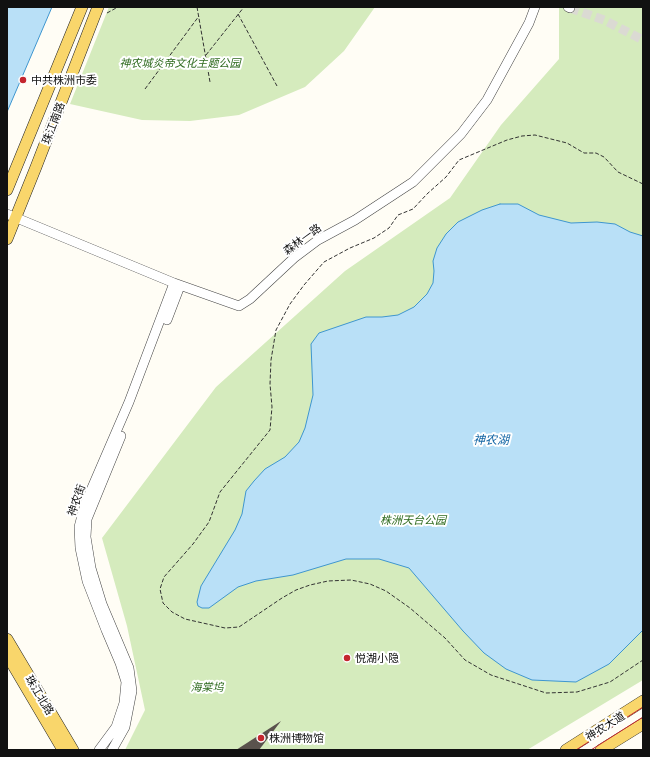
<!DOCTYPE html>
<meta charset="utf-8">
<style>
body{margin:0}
#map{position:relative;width:650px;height:757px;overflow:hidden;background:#fffdf5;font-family:Georgia,serif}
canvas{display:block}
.frame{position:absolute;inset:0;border:8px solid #111;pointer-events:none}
</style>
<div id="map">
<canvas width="650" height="757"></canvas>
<div class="frame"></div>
</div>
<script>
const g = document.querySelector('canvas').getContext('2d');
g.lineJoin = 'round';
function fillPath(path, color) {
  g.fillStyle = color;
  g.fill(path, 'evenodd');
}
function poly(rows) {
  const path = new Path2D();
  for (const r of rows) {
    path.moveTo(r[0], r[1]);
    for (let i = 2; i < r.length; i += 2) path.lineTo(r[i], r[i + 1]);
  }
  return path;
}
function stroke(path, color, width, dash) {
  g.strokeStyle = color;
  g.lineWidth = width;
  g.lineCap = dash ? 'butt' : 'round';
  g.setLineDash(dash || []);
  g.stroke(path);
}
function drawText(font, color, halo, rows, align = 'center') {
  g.font = font + ' Georgia,"Noto Sans SC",serif';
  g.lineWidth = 4;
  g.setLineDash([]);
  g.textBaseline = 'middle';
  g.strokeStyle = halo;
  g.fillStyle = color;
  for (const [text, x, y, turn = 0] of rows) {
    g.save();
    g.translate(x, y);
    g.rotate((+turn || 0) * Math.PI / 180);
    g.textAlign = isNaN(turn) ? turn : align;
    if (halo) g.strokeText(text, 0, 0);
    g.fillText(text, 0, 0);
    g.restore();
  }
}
fillPath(poly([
 [109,7,375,7,344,51,305,87,239,115,190,121,142,120,70,104],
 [559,7,643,7,643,680,527,750,125,750,145,710,127,626,102,538,216,387,345,271,450,198,501,125,559,59]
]), '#d5ebbd');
const water = poly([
 [7,7,52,7,7,112,7,7],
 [500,204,518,204,539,215,571,223,597,222,615,224,630,232,643,236,643,630,609,664,576,682,532,680,506,669,484,653,463,631,409,568,379,559,346,559,293,575,256,581,238,587,209,608,202,608,198,606,197,602,201,586,235,530,242,514,246,491,254,481,265,469,285,457,299,442,305,428,313,395,311,344,319,333,366,317,382,317,398,315,414,307,427,294,433,283,434,271,433,261,437,248,446,234,458,222,482,210,500,204]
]);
fillPath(water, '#b9e0f7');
stroke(water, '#3f96cf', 1);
fillPath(poly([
 [281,721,259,750,236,750]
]), '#5a524d');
stroke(poly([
 [570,8,604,20,643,40]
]), '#dbdad3', 9, [9, 4.5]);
const minor = poly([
 [568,7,570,8],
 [7,214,174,283,239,306,250,299,294,258,318,240,355,220,413,182,461,134,487,100,529,23,535,7],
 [167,320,180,286],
 [99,750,116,727,124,703,126,682,120,663,106,630,87,581,80,548,79,527,85,504,129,402,174,283],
 [112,750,125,727,132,691,129,668,102,604,91,568,86,537,87,519,121,436]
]);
const major = poly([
 [7,190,82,7],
 [7,239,36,167,98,7],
 [7,639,73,750],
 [7,655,63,750],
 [566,750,643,701],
 [601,750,643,724]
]);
stroke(minor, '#444', 10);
stroke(major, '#222', 12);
stroke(poly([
 [197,7,210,82],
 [107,13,118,7],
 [238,14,277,86],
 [206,55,244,7],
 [145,89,199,16],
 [643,184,618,172,604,157,596,153,584,153,567,143,535,135,522,136,507,140,459,160,446,177,427,194,413,209,398,215,389,228,374,238,350,248,324,262,304,285,290,304,276,330,271,360,270,384,272,407,270,430,220,492,209,522,193,544,164,577,160,589,163,603,172,612,185,619,225,628,239,627,282,598,296,590,310,585,328,581,351,580,370,584,386,591,410,608,445,638,465,660,491,675,546,693,577,692,610,682,643,660]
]), '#333', 1, [4, 2]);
stroke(minor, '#fff', 9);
stroke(major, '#f9d66b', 11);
stroke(poly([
 [576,750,643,707],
 [591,750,643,717]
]), '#c4262e', 1);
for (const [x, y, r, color] of [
 [23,80,4,"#c4262e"],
 [347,658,4,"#c4262e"],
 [261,738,4,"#c4262e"]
]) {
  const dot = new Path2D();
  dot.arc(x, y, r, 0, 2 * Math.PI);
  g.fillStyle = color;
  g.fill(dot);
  stroke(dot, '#fff', 1.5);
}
drawText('italic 11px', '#2f6b1f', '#fff', [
 ["神农城炎帝文化主题公园",180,63],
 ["株洲天台公园",413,520],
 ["海棠坞",207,687]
]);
drawText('11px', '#111', '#fff', [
 ["中共株洲市委",31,80],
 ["悦湖小隐",355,658],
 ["株洲博物馆",269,738]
], 'left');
drawText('11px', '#111', '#fff', [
 ["珠江南路",53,123,-69],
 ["森林一路",302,239,-36],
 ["神农街",76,500,-71],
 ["珠江北路",40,695,59],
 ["神农大道",605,726,-32]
]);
drawText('italic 12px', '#1768a6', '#fff', [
 ["神农湖",491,439]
]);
</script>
